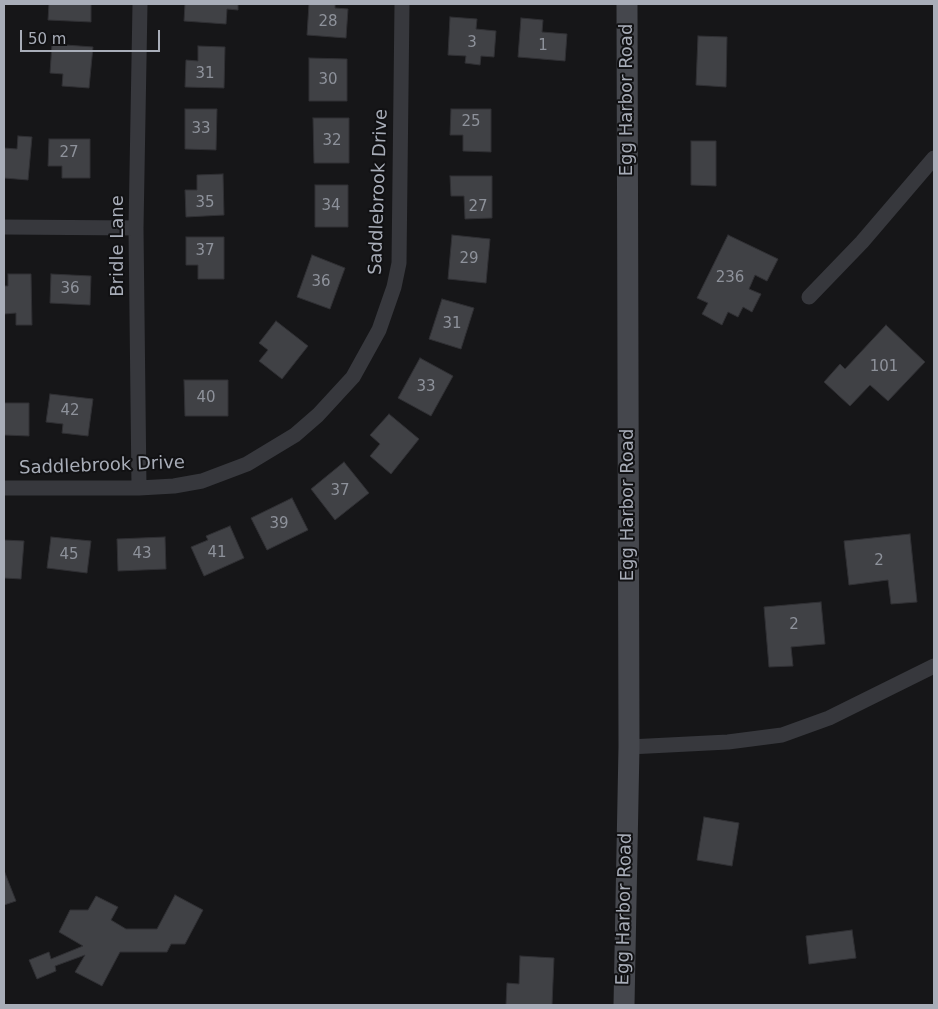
<!DOCTYPE html>
<style>
body{margin:0}
#map{position:relative;width:938px;height:1009px;overflow:hidden;background:#161618;font-family:"DejaVu Sans",sans-serif}
canvas{display:block}
.frame{position:absolute;inset:0;border:5px solid #a8adb8;pointer-events:none}
.scale{position:absolute;left:20px;top:30px;width:140px;height:22px;box-sizing:border-box;border:2px solid #a8adb8;border-top:0;padding-left:6px;font-size:15px;line-height:18px;white-space:nowrap;color:#a8adb8;-webkit-text-stroke:4px #111113;paint-order:stroke}
</style>
<div id="map">
<canvas width="938" height="1009"></canvas>
<div class="frame"></div>
<div class="scale">50 m</div>
</div>
<script>
const g = document.querySelector('canvas').getContext('2d');
g.lineJoin = 'round';
function fillPath(path, color) {
  g.fillStyle = color;
  g.fill(path, 'evenodd');
}
function poly(rows) {
  const path = new Path2D();
  for (const r of rows) {
    path.moveTo(r[0], r[1]);
    for (let i = 2; i < r.length; i += 2) path.lineTo(r[i], r[i + 1]);
  }
  return path;
}
function stroke(path, color, width, dash) {
  g.strokeStyle = color;
  g.lineWidth = width;
  g.lineCap = dash ? 'butt' : 'round';
  g.setLineDash(dash || []);
  g.stroke(path);
}
function drawText(font, color, halo, rows, align = 'center') {
  g.font = font + ' "DejaVu Sans",sans-serif';
  g.lineWidth = 4;
  g.setLineDash([]);
  g.textBaseline = 'middle';
  g.strokeStyle = halo;
  g.fillStyle = color;
  for (const [text, x, y, turn = 0] of rows) {
    g.save();
    g.translate(x, y);
    g.rotate((+turn || 0) * Math.PI / 180);
    g.textAlign = isNaN(turn) ? turn : align;
    if (halo) g.strokeText(text, 0, 0);
    g.fillText(text, 0, 0);
    g.restore();
  }
}
const building = poly([
 [49,4,91,4,91,22,48,20,49,4],
 [185,4,238,4,238,10,227,9,226,24,184,21,185,4],
 [309,4,335,4,335,8,348,9,346,38,307,35,309,4],
 [450,17,477,19,476,29,496,31,494,57,481,56,480,65,465,63,466,56,448,55,450,17],
 [521,18,543,20,542,32,567,34,565,61,518,57,521,18],
 [698,36,727,37,726,87,696,85,698,36],
 [52,44,93,47,89,88,62,86,63,74,50,73,52,44],
 [198,46,225,47,224,88,185,87,186,60,198,61,198,46],
 [309,58,347,59,347,101,309,101,309,58],
 [185,109,217,109,216,150,185,149,185,109],
 [451,109,491,109,491,152,463,151,463,135,450,135,451,109],
 [313,118,349,118,349,163,314,163,313,118],
 [18,136,32,137,28,180,4,178,4,148,17,149,18,136],
 [49,139,90,139,90,178,62,178,62,166,48,166,49,139],
 [691,141,716,141,716,186,691,185,691,141],
 [223,174,224,215,186,217,185,190,197,190,197,175,223,174],
 [450,176,492,176,492,218,465,219,464,196,451,196,450,176],
 [315,185,348,185,348,227,315,227,315,185],
 [452,235,490,239,486,283,448,279,452,235],
 [728,235,778,259,767,281,755,275,749,289,761,294,752,312,743,307,738,317,728,312,722,325,702,314,708,303,697,298,728,235],
 [186,237,224,237,224,279,198,279,198,265,186,265,186,237],
 [312,255,345,268,330,309,297,297,312,255],
 [8,274,31,274,32,325,16,325,16,313,4,314,4,286,8,286,8,274],
 [51,274,91,276,90,305,50,303,51,274],
 [442,299,474,308,461,349,429,339,442,299],
 [276,321,308,346,282,379,259,361,268,350,259,343,276,321],
 [886,325,925,362,888,401,870,385,850,406,824,382,840,364,845,369,886,325],
 [420,358,453,376,431,416,398,398,420,358],
 [184,380,228,380,228,416,185,416,184,380],
 [50,394,93,399,88,436,62,433,63,424,46,422,50,394],
 [4,403,29,403,29,436,4,435,4,403],
 [389,414,419,439,391,474,370,456,380,444,370,435,389,414],
 [344,462,369,493,335,520,311,489,344,462],
 [292,498,308,530,267,550,251,518,292,498],
 [230,526,244,558,204,576,191,547,208,540,206,536,230,526],
 [910,534,917,602,891,604,888,580,849,585,844,541,910,534],
 [51,537,91,541,87,573,47,568,51,537],
 [165,537,166,569,118,571,117,539,165,537],
 [4,540,24,541,21,579,4,578,4,540],
 [821,602,825,644,791,647,793,666,769,667,764,607,821,602],
 [704,817,739,823,732,866,697,860,704,817],
 [5,873,16,901,4,905,4,874,5,873],
 [175,895,203,910,185,944,171,944,167,952,120,952,102,986,75,972,85,955,55,966,56,971,37,979,29,960,49,952,51,959,83,946,59,932,70,910,88,910,96,896,118,907,111,920,126,929,157,929,175,895],
 [852,930,856,958,809,964,806,936,852,930],
 [520,956,554,958,552,1005,506,1005,507,983,519,984,520,956]
]);
fillPath(building, '#404145');
stroke(building, '#303034', 1);
stroke(poly([
 [4,227,136,228],
 [809,297,862,242,934,158],
 [4,488,139,488,174,486,202,481,247,464,295,435,318,415,353,377,379,330,394,287,399,263,402,4],
 [139,488,136,228,140,4],
 [629,747,728,742,782,735,829,718,934,666]
]), '#37383d', 15);
stroke(poly([
 [624,1005,629,747,627,4]
]), '#45474d', 21);
drawText('15px', '#8e929b', null, [
 ["28",328,22],
 ["3",472,43],
 ["1",543,46],
 ["31",205,74],
 ["30",328,80],
 ["25",471,122],
 ["33",201,129],
 ["32",332,141],
 ["27",69,153],
 ["35",205,203],
 ["34",331,206],
 ["27",478,207],
 ["37",205,251],
 ["29",469,259],
 ["236",730,278],
 ["36",321,282],
 ["36",70,289],
 ["31",452,324],
 ["101",884,367],
 ["33",426,387],
 ["40",206,398],
 ["42",70,411],
 ["37",340,491],
 ["39",279,524],
 ["41",217,553],
 ["43",142,554],
 ["45",69,555],
 ["2",879,561],
 ["2",794,625]
]);
drawText('18px', '#a8adb8', '#111113', [
 ["Egg Harbor Road",627,100,-90],
 ["Saddlebrook Drive",379,192,-88],
 ["Bridle Lane",118,246,-90],
 ["Saddlebrook Drive",102,466,-2],
 ["Egg Harbor Road",628,505,-90],
 ["Egg Harbor Road",625,909,-89]
]);
</script>
